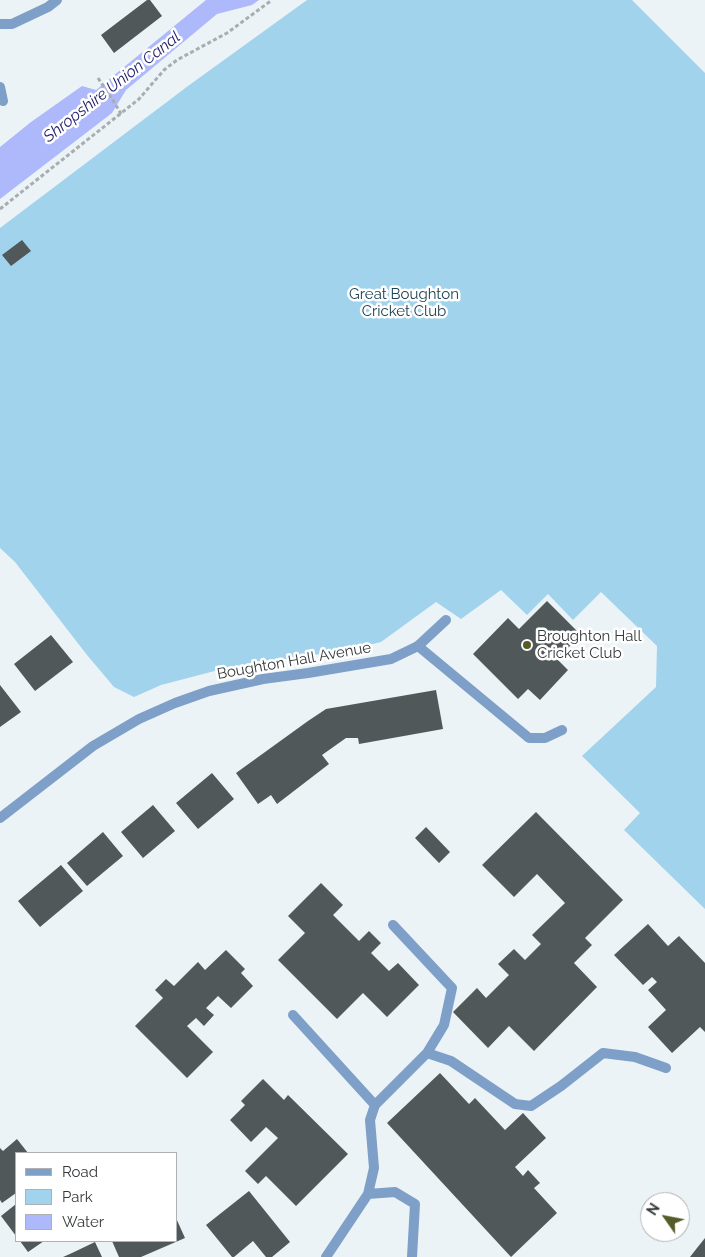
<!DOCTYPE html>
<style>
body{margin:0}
#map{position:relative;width:705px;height:1257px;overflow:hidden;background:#ebf3f7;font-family:Raleway,sans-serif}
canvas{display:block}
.legend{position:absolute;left:15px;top:1152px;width:162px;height:90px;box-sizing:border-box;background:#fff;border:1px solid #afb0b1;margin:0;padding:6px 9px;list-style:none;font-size:15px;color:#36393b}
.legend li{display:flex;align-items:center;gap:10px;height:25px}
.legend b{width:25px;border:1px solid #afb0b1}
.north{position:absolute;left:640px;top:1192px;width:50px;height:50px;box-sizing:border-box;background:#fff;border:1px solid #afb0b1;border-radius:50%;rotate:303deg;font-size:14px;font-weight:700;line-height:20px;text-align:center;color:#36393b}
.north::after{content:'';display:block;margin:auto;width:18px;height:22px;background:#565b2a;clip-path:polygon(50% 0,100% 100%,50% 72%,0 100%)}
</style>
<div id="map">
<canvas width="705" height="1257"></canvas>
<ul class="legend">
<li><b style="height:6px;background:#7e9fc7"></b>Road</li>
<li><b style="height:14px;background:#a1d3ed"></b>Park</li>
<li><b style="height:14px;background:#adb9fb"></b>Water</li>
</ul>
<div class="north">N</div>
</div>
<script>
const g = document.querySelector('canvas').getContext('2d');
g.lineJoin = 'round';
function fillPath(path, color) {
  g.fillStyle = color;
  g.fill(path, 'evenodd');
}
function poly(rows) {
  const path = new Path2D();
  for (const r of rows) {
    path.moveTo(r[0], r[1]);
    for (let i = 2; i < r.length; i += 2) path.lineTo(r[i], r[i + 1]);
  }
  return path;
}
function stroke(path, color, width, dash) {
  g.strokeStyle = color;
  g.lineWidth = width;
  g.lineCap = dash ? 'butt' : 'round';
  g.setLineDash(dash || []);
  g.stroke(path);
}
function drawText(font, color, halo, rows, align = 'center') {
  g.font = font + ' Raleway,sans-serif';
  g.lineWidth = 5;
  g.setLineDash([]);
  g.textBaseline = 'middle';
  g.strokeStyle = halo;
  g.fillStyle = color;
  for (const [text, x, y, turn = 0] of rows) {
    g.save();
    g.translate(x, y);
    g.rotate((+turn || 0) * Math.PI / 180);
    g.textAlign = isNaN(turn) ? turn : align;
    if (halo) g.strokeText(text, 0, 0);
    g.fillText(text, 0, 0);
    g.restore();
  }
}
fillPath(poly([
 [307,0,632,0,705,73,705,909,624,830,640,813,582,756,656,687,657,646,601,592,573,620,548,594,527,615,501,590,461,619,436,602,381,642,348,650,230,667,161,685,134,697,114,687,87,655,15,562,0,548,0,228,188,86]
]), '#a1d3ed');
fillPath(poly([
 [206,0,259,0,252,5,217,14,126,90,112,113,0,199,0,147,31,122,82,86,96,90]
]), '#adb9fb');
fillPath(poly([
 [147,0,150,0,162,16,114,53,101,35],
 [22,240,31,251,11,266,2,255],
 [547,601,581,635,557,659,568,670,540,700,528,689,518,699,473,654,508,618,519,629],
 [51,635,73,662,35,691,14,664],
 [0,685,21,712,0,727],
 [436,690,443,729,359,744,358,738,346,738,322,755,329,764,277,804,271,795,258,804,236,773,308,721,326,709],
 [212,773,234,799,198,829,176,803],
 [153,805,175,831,143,858,121,832],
 [536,812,623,900,585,938,592,945,574,963,597,987,534,1051,509,1026,488,1048,453,1012,477,988,486,998,509,975,498,964,514,949,525,960,541,944,532,935,565,903,537,874,514,897,482,865],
 [426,827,450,852,439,863,415,838],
 [103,832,123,856,87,886,67,863],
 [61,865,83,891,40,927,18,901],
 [321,883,343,905,333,915,359,941,369,931,381,943,371,953,389,971,398,963,419,985,387,1017,363,993,337,1019,278,960,305,933,288,916],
 [648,924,668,946,679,936,705,963,705,1032,700,1027,672,1053,648,1027,666,1010,648,990,657,982,652,977,643,985,614,955],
 [226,950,245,969,241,973,253,986,231,1008,218,996,206,1008,214,1015,204,1026,196,1018,187,1026,213,1052,187,1078,135,1026,163,998,155,990,166,979,174,986,198,962,205,970],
 [440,1073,469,1104,475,1098,505,1130,523,1113,546,1138,515,1167,523,1176,528,1170,540,1183,534,1188,557,1213,511,1257,387,1123],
 [263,1079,284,1100,288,1095,348,1154,296,1206,266,1176,258,1184,245,1171,278,1138,266,1127,251,1142,230,1120,245,1105,241,1101],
 [17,1139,28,1153,16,1153,16,1193,2,1203,0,1200,0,1148,3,1151],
 [249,1191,290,1242,272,1257,266,1257,253,1241,234,1257,232,1257,206,1225],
 [16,1204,16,1236,1,1216],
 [176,1218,185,1238,141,1257,119,1257,112,1241,176,1241],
 [705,1238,705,1257,690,1257,697,1248],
 [20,1241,44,1241,28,1252],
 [95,1242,102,1257,63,1257,72,1253]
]), '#505859');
stroke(poly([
 [98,78,114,102,121,114],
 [0,209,139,99,164,70,177,60,227,33,272,0]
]), '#a7adb0', 3, [4, 2.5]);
stroke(poly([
 [418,646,529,738,545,738,562,730],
 [293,1015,375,1105],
 [427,1053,451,1061,515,1104,531,1106,561,1086,603,1053,635,1057,666,1068],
 [368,1194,395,1192,415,1204,412,1257],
 [326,1257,368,1194,374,1168,370,1120,375,1105,427,1053,444,1025,452,988,393,925]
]), '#7e9fc7', 10);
stroke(poly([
 [0,24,12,24,48,7,57,0],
 [0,87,3,101],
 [0,818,93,746,139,719,175,703,209,691,263,679,308,673,391,659,418,646,446,620]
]), '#7e9fc7', 10);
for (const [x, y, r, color] of [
 [527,645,5,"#565b2a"]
]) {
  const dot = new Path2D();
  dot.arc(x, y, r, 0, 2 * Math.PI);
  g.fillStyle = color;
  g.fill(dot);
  stroke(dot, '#fff', 2);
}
drawText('15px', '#1e4253', '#fff', [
 ["Great Boughton",404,294],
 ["Cricket Club",404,311]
]);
drawText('15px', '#36393b', '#fff', [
 ["Broughton Hall",537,636],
 ["Cricket Club",537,653]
], 'left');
drawText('15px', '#36393b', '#fff', [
 ["Boughton Hall Avenue",294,661,-10]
]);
drawText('italic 16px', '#201e68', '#fff', [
 ["Shropshire Union Canal",112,87,-38]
]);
</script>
